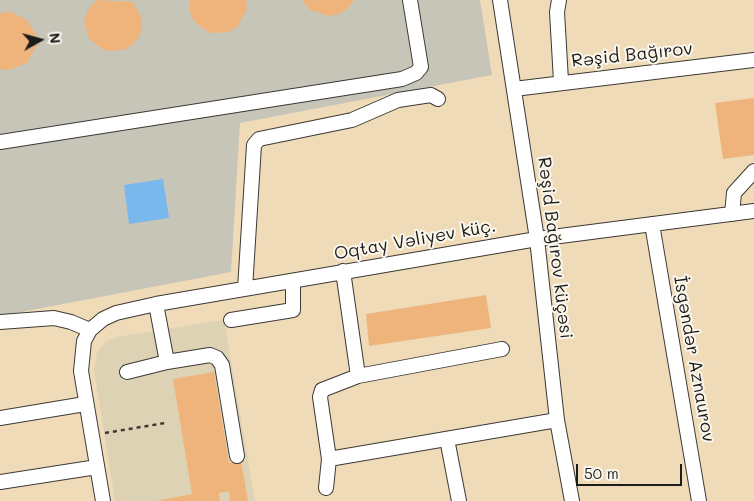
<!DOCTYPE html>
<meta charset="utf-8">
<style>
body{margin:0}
#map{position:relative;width:754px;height:501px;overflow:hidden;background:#f0dbb9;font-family:Mali,sans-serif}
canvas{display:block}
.north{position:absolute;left:15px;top:15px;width:50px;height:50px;-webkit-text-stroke:4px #fbf7ec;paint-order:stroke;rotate:83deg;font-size:14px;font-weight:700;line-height:20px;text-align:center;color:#1c1c1c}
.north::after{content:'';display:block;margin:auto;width:18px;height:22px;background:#1c1c1c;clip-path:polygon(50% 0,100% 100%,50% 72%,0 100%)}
.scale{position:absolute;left:576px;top:464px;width:106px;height:22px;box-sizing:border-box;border:2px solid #1c1c1c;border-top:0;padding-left:6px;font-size:15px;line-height:18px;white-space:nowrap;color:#1c1c1c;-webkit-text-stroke:4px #fbf7ec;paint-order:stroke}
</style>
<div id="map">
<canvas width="754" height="501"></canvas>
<div class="north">N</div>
<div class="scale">50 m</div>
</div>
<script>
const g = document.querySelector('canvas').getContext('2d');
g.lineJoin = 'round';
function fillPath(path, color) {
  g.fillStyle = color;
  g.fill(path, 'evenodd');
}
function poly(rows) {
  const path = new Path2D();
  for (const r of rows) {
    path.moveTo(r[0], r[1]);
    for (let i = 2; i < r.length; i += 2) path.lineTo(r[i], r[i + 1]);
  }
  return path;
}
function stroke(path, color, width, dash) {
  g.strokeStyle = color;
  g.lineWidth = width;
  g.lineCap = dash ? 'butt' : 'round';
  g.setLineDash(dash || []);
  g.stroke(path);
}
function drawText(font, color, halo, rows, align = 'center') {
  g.font = font + ' Mali,sans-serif';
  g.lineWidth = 4;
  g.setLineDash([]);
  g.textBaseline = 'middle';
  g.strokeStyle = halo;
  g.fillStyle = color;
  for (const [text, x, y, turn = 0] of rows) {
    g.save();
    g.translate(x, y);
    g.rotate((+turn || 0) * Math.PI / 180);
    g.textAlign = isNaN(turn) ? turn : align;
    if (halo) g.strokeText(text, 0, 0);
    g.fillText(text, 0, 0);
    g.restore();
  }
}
fillPath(poly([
 [224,320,255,501,115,501,94,370,97,352,107,341,122,336]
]), '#ddd2b4');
fillPath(poly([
 [0,0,480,0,492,75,240,123,231,272,0,316]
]), '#c7c4b8');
fillPath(poly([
 [163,179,169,218,129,224,124,185]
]), '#79b8ed');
fillPath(poly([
 [96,0,133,2,141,17,142,27,139,37,133,44,124,50,105,51,89,39,84,21,87,12],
 [190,0,246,0,247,9,237,27,229,32,209,33,194,21,190,12],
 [302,0,354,0,347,9,339,14,329,16,310,10],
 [11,12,27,20,36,35,37,45,27,63,9,70,0,69,0,13],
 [754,98,754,155,723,159,715,103],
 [486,295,491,328,369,346,366,314],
 [214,372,229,463,241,461,248,501,230,501,229,491,219,493,220,501,156,501,192,494,173,379]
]), '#eeb47b');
const minor = poly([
 [500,0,537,239,557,420,572,501],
 [559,0,557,12,561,81],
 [514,89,754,60],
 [0,142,402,79,416,73,421,67,410,0],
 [732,214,734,193,754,171],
 [652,224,699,501],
 [343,271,358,376],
 [245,289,254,145,259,139,352,120,398,100,431,95,438,99],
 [156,304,167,362],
 [231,320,293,310,293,281],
 [0,322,54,318,71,322,90,330],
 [127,372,167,362,210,355,217,358,222,365,237,456],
 [0,418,85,404],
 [447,439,459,501],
 [329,459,557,420],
 [0,482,97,467],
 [326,488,329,459,320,397,322,390,358,376,502,349],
 [103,501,81,371,84,341,90,330,103,319,116,313,156,304,537,239,754,211]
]);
stroke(minor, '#3c3934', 16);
stroke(poly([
 [105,433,165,423]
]), '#3c3934', 2.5, [4, 4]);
stroke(minor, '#fff', 14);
drawText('18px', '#1c1c1c', '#fbf7ec', [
 ["Rəşid Bağırov",632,55,-6],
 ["Oqtay Vəliyev küç.",415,240,-10],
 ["Rəşid Bağırov küçəsi",555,248,83],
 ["İsgəndər Aznaurov",694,359,80]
]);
</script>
